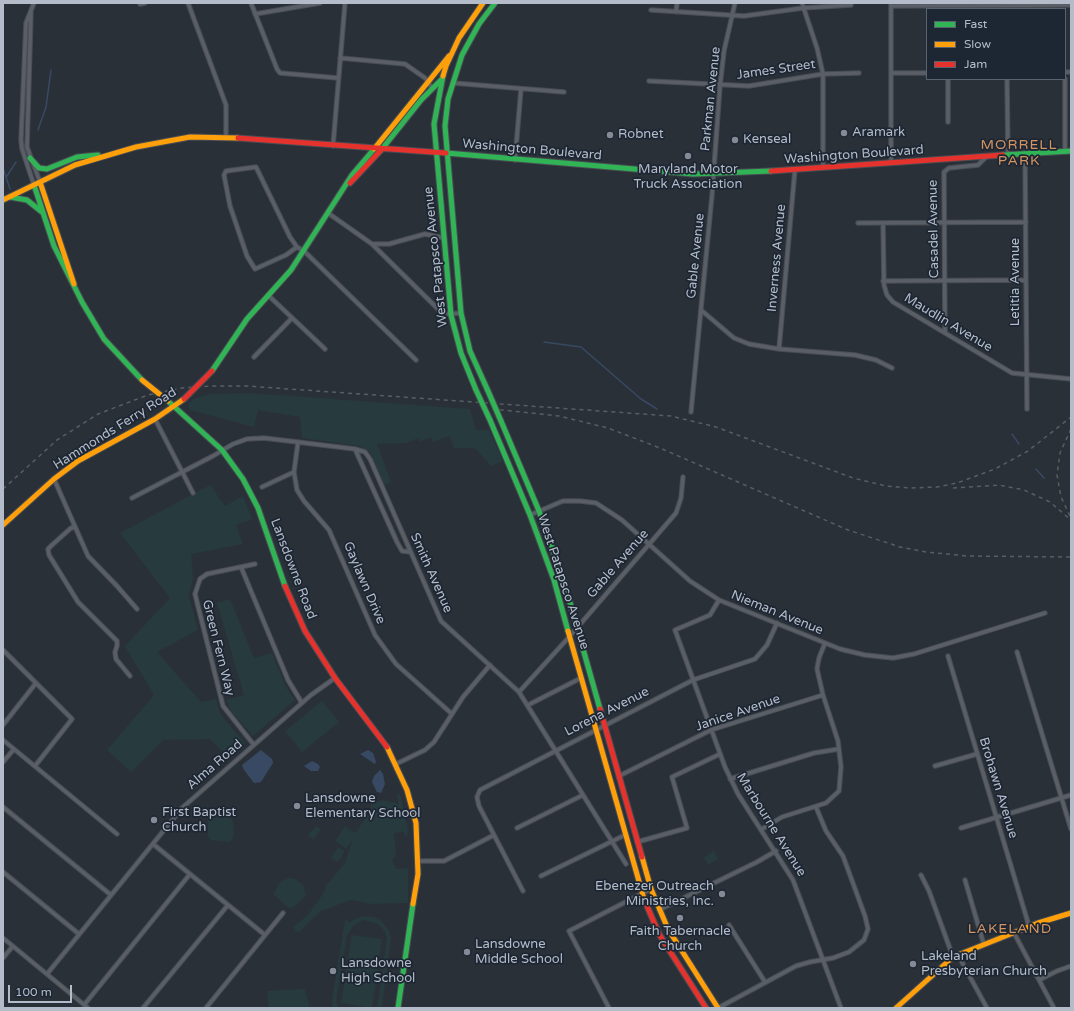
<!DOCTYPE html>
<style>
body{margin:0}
#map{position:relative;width:1074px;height:1011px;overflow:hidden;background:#2a3038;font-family:"Varela Round",sans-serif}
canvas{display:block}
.frame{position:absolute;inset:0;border:4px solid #b4bcc9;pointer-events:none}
.legend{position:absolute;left:926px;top:8px;width:140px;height:72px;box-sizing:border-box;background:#1d2633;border:1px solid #59626f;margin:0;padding:5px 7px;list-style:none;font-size:12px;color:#b4bcc9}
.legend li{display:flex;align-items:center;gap:8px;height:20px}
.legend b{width:20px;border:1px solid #59626f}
.scale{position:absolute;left:8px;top:985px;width:64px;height:18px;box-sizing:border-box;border:2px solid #b4bcc9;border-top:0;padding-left:5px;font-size:12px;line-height:14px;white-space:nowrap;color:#b4bcc9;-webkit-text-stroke:3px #1d2633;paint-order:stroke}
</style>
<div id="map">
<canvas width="1074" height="1011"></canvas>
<div class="frame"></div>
<ul class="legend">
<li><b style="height:5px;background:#30b455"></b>Fast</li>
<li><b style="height:5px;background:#ff9f0a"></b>Slow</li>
<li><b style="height:5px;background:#e5322d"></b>Jam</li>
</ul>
<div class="scale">100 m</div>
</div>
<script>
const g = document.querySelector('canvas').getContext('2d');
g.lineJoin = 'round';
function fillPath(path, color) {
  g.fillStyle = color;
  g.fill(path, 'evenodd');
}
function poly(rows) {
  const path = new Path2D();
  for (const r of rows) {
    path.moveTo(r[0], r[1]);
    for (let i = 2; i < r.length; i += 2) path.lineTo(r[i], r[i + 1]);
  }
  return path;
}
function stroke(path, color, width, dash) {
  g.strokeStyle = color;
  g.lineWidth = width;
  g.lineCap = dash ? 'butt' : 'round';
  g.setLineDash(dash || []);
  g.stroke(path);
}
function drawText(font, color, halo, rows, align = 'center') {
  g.font = font + ' "Varela Round",sans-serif';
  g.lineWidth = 3.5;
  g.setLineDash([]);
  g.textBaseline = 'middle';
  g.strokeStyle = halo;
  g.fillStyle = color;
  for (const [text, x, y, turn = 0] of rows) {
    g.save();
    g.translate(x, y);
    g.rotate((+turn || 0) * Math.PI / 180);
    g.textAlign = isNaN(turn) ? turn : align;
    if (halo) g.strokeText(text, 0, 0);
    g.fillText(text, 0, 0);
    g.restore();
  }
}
fillPath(poly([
 [249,393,470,409,476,430,489,430,503,461,491,466,475,448,454,448,449,436,433,442,431,437,420,442,418,438,407,443,377,444,391,482,384,485,370,452,360,446,302,438,300,417,258,410,254,427,190,410,188,405,193,399,210,394],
 [210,485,225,506,243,496,252,519,236,525,243,544,191,554,193,578,189,596,198,630,157,652,201,702,216,699,221,715,245,743,228,757,210,739,163,740,131,772,107,750,154,695,125,646,170,598,120,533],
 [230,599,254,658,272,653,286,687,295,700,253,736,231,711,226,700,244,695,217,603],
 [322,701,339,722,302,752,285,731],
 [400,793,408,829,407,838,403,832,394,833,396,853,392,861,396,869,408,868,408,903,371,904,351,900,321,911,298,933,293,927,308,915,325,891,326,886,345,863,353,839,346,849,335,841,345,826,355,833,369,813,371,804,382,800,399,804,397,794],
 [221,813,230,817,233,822,234,835,230,842,211,840,208,836,208,816],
 [316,826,321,829,314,839,307,836],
 [338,847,345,851,338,862,331,858],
 [714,851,718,859,708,865,704,857],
 [289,878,295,879,303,885,306,895,294,907,289,908,273,894,281,881],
 [363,916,374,917,380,920,389,930,391,937,382,1008,377,1008,387,938,385,932,378,924,364,920,355,924,347,935,336,1000,338,1008,333,1008,332,1000,345,920,349,921,349,924,353,920],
 [352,935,382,939,372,1008,341,1003],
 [302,989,305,990,310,1008,269,1008,267,991]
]), '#273a3e');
fillPath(poly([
 [261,750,272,759,273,763,261,782,254,783,244,770,242,765],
 [368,750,373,753,376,762,375,764,360,754],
 [312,761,318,764,320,767,318,771,311,771,304,766],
 [380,770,383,774,385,784,381,793,377,792,372,782,374,776]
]), '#384963');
stroke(poly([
 [38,130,46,107,51,70],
 [3,168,10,189],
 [7,176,16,162],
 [544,342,581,347,641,399,657,409],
 [1012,434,1019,444],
 [1036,469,1044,478]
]), '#384963', 1.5);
const street = poly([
 [188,3,226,105,226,137],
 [251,3,277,69,280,73,338,78],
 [802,3,817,48,823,74,823,168],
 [891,3,891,163],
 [140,4,145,3],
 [891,6,1071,5],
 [651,10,744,16,803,8,851,5,851,3],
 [676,12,677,3],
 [31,13,27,147,40,182],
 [255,14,320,3],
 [340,58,405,64,425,78,432,88],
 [1065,72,1071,72],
 [891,73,927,73],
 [948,79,948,122],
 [1007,79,1008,156],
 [1065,79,1065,152],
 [649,81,749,86,823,74,859,73],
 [453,83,564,92],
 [333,146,345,3],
 [1025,154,1027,409],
 [515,160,521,89],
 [34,185,22,149,21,140,26,23,34,3],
 [328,213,372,244,439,310,448,314,461,313],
 [858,223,1026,222],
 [883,223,884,285,887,295,893,302,1012,373,1071,379],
 [372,244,389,244,425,234,444,238],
 [297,247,290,237,256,167,226,171,224,175,230,206,247,256,255,269,286,255,297,247,304,251,416,360],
 [883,281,1026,280],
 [269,296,325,349],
 [701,310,734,338,749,344,779,349,855,355,876,360,892,368],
 [945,333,944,172,949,168,978,165,986,157],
 [779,349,795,169],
 [254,357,292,318],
 [691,412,712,195,720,86,724,51,735,3],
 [155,419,193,493],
 [298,442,294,472,297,490,304,501,329,530,375,635,396,664,452,714],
 [355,449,397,542,402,551,410,552],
 [54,479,88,556,117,586,137,609],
 [262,487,294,472],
 [132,498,213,456,233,444,247,439,264,438,355,449,365,452,370,459,441,621,519,692,626,864],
 [530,515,563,501,580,501,596,503,622,520,690,581,719,600,840,649,865,655,893,658,914,654,1045,613],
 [75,527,71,528,52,545,48,549,49,555,78,602,117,641,117,646,115,652,116,659,130,676],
 [241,567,288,680,302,703],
 [719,600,710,615,675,630,725,767,738,794,793,880,841,1008],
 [3,650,72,719,35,766],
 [1017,652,1071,829],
 [948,656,1029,926],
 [519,692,570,636,676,513,681,498,683,477],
 [528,705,581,678],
 [3,725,36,683],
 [3,740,117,834],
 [254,745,223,706,195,594,200,579,207,574,255,564],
 [3,762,14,749],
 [396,764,425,750,434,742,463,697,490,665],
 [935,766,977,754],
 [619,776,711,730,823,695],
 [730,779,814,753,839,749],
 [3,807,111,895],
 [517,828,583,795],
 [961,828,1071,795],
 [762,829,782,817,826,803,839,791,841,767,838,741,823,695,817,669,819,658,825,643],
 [637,842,687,828,672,777,720,754],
 [153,844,265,935],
 [418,861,444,861,494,835],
 [3,872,79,934],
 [921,875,929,891,953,957],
 [541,876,625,835],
 [965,880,984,945],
 [523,891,479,806,477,797,480,790,693,680,755,659,767,645,777,623],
 [659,910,757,862,776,851],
 [729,925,765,982],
 [1014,933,1054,1008],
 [3,938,88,1008],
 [958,955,987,1008],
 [3,958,13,946],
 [47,974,182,808,311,695,335,678],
 [1039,980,1057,971,1071,966],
 [84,1005,190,874],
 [143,1008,228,905],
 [206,1008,283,913],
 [609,1008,569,931,651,889],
 [718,1008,796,966,810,962,833,958,849,952,864,940,868,929,865,916,843,856,826,831,816,807]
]);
const fast = poly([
 [443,76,434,124,451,315,461,353,476,390],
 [382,149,421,100,441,80],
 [446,153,693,174,771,171],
 [1003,155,1071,151],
 [30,158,39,168,47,169,77,157,98,155],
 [34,185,54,246,82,302,104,339,142,380],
 [10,197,27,200,42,212],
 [212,371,247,319,291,270,352,175,374,149],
 [488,391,470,351,461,313,445,126,448,99,462,55,479,24,495,3],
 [168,401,222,450,243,479,258,508,285,586],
 [490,420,530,515,554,580,568,631],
 [501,421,539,511,563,578,600,709],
 [398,1008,413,904]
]);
const slow = poly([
 [443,76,446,66,459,38,483,3],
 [374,149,449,56],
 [40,182,74,284],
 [3,200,75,165,136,147,190,137,238,138],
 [3,525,54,479,78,461,155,419,184,399],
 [568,631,644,899],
 [387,747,407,790,416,823,418,874,413,904],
 [642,857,651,889,668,929,718,1008],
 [896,1008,953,957,1038,923,1071,913]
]);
const jam = poly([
 [238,138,446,153],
 [771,171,1003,155],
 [350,183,382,149],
 [285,586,305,631,335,678,387,747],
 [600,709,642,857],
 [644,899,659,934,706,1008]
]);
stroke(street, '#484c53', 5.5);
stroke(fast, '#484c53', 7);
stroke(slow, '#484c53', 7);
stroke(jam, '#484c53', 7);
stroke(street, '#5a5e66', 3.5);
stroke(fast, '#30b455', 5);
stroke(slow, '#ff9f0a', 5);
stroke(jam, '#e5322d', 5);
stroke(poly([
 [484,408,559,416,608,428,660,448,848,530,900,547,926,552,967,556,1071,557],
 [953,488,999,485,1024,490,1050,502,1071,520],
 [3,489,57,440,98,414,148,395,182,388,210,386,247,386,671,416,716,427,853,478,886,486,910,488,937,487,957,483,995,469,1028,451,1071,417],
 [1070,516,1061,497,1057,475,1060,453,1071,429]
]), '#595d64', 1.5, [4, 4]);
const fastBridge = poly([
 [476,390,490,420],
 [488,391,501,421]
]);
const slowBridge = poly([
 [142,380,168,401]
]);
const jamBridge = poly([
 [184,399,212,371]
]);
stroke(fastBridge, '#484c53', 7, []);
stroke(slowBridge, '#484c53', 7, []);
stroke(jamBridge, '#484c53', 7, []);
stroke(fastBridge, '#30b455', 5);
stroke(slowBridge, '#ff9f0a', 5);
stroke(jamBridge, '#e5322d', 5);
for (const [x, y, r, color] of [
 [844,133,4,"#848b96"],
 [610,135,4,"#848b96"],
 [735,140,4,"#848b96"],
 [688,156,4,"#848b96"],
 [297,806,4,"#848b96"],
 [154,820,4,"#848b96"],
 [722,894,4,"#848b96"],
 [680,918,4,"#848b96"],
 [467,952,4,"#848b96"],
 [913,964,4,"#848b96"],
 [333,971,4,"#848b96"]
]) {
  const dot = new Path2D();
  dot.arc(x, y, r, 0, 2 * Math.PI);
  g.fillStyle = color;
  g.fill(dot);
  stroke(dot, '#1d2633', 1.5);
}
drawText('13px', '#b4bcc9', '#1d2633', [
 ["James Street",776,70,-8],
 ["Parkman Avenue",711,99,-84],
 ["Washington Boulevard",532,150,5],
 ["Washington Boulevard",854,155,-4],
 ["Casadel Avenue",934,229,-91],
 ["Gable Avenue",696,256,-84],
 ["West Patapsco Avenue",436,257,-96],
 ["Inverness Avenue",777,258,-85],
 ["Letitia Avenue",1016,282,-90],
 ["Maudlin Avenue",948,323,31],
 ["Hammonds Ferry Road",115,429,-32],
 ["Gable Avenue",618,564,-49],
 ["Lansdowne Road",293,569,69],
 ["Smith Avenue",431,573,66],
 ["West Patapsco Avenue",563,582,72],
 ["Gaylawn Drive",364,583,67],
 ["Nieman Avenue",777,613,22],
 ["Green Fern Way",218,648,76],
 ["Lorena Avenue",607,712,-27],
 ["Janice Avenue",738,713,-19],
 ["Alma Road",215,765,-41],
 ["Brohawn Avenue",998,788,73],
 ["Marbourne Avenue",771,825,58]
]);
drawText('13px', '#b4bcc9', '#1d2633', [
 ["Aramark",852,133],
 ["Robnet",618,135],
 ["Kenseal",743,140],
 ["Maryland Motor",688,170,"center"],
 ["Truck Association",688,185,"center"],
 ["Lansdowne",305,799],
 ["Elementary School",305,814],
 ["First Baptist",162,813],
 ["Church",162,828],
 ["Ebenezer Outreach",714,887,"right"],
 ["Ministries, Inc.",714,902,"right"],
 ["Faith Tabernacle",680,932,"center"],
 ["Church",680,947,"center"],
 ["Lansdowne",475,945],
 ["Middle School",475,960],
 ["Lakeland",921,957],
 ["Presbyterian Church",921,972],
 ["Lansdowne",341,964],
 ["High School",341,979]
], 'left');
g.letterSpacing = '1px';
drawText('14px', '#d59563', '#1d2633', [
 ["MORRELL",1019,145],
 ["PARK",1019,161],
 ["LAKELAND",1010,929]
]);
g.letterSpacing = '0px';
</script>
